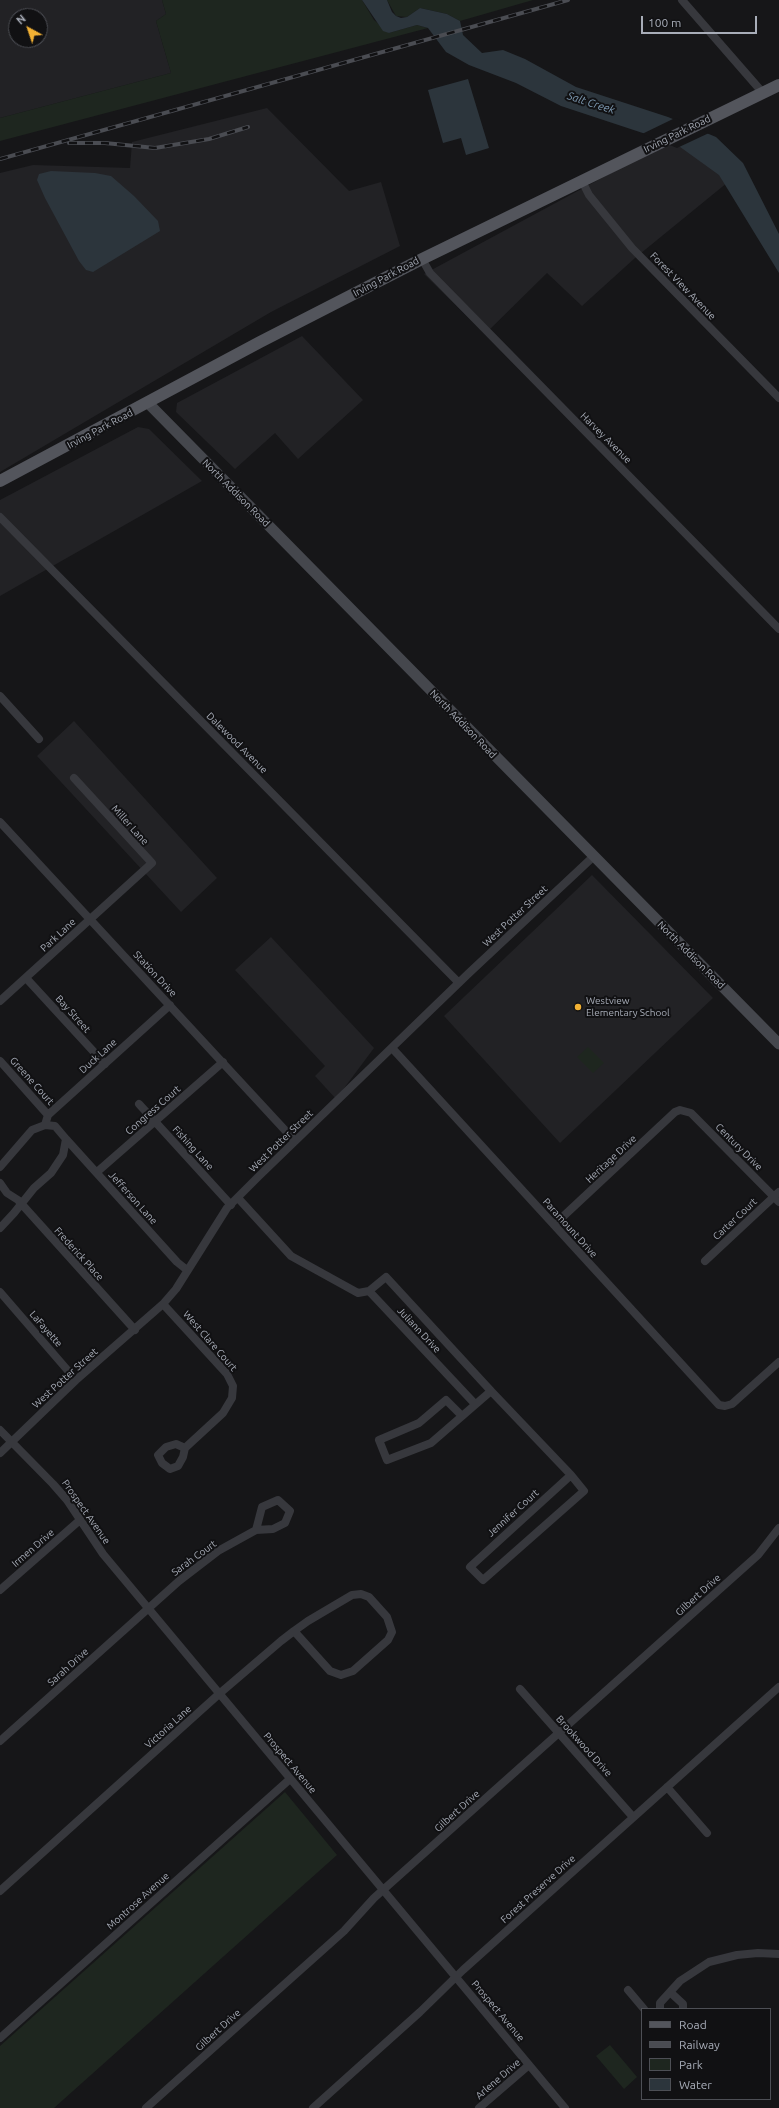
<!DOCTYPE html>
<style>
body{margin:0}
#map{position:relative;width:779px;height:2108px;overflow:hidden;background:#161618;font-family:Ubuntu,sans-serif}
canvas{display:block}
.legend{position:absolute;left:641px;top:2008px;width:130px;height:92px;box-sizing:border-box;background:#111113;border:1px solid #4d4f55;margin:0;padding:5px 7px;list-style:none;font-size:12px;color:#a8adb8}
.legend li{display:flex;align-items:center;gap:8px;height:20px}
.legend b{width:20px;border:1px solid #4d4f55}
.north{position:absolute;left:8px;top:8px;width:40px;height:40px;box-sizing:border-box;background:#111113;border:1px solid #4d4f55;border-radius:50%;rotate:320deg;font-size:11px;font-weight:700;line-height:16px;text-align:center;color:#a8adb8}
.north::after{content:'';display:block;margin:auto;width:14px;height:18px;background:#f2b134;clip-path:polygon(50% 0,100% 100%,50% 72%,0 100%)}
.scale{position:absolute;left:641px;top:16px;width:116px;height:18px;box-sizing:border-box;border:2px solid #a8adb8;border-top:0;padding-left:5px;font-size:12px;line-height:14px;white-space:nowrap;color:#a8adb8;-webkit-text-stroke:3px #111113;paint-order:stroke}
</style>
<div id="map">
<canvas width="779" height="2108"></canvas>
<ul class="legend">
<li><b style="height:5px;background:#53555c"></b>Road</li>
<li><b style="height:5px;background:#4a4c52"></b>Railway</li>
<li><b style="height:11px;background:#1e261f"></b>Park</li>
<li><b style="height:11px;background:#2c353c"></b>Water</li>
</ul>
<div class="north">N</div>
<div class="scale">100 m</div>
</div>
<script>
const g = document.querySelector('canvas').getContext('2d');
g.lineJoin = 'round';
function fillPath(path, color) {
  g.fillStyle = color;
  g.fill(path, 'evenodd');
}
function poly(rows) {
  const path = new Path2D();
  for (const r of rows) {
    path.moveTo(r[0], r[1]);
    for (let i = 2; i < r.length; i += 2) path.lineTo(r[i], r[i + 1]);
  }
  return path;
}
function stroke(path, color, width, dash) {
  g.strokeStyle = color;
  g.lineWidth = width;
  g.lineCap = dash ? 'butt' : 'round';
  g.setLineDash(dash || []);
  g.stroke(path);
}
function drawText(font, color, halo, rows, align = 'center') {
  g.font = font + ' Ubuntu,sans-serif';
  g.lineWidth = 4;
  g.setLineDash([]);
  g.textBaseline = 'middle';
  g.strokeStyle = halo;
  g.fillStyle = color;
  for (const [text, x, y, turn = 0] of rows) {
    g.save();
    g.translate(x, y);
    g.rotate((+turn || 0) * Math.PI / 180);
    g.textAlign = isNaN(turn) ? turn : align;
    if (halo) g.strokeText(text, 0, 0);
    g.fillText(text, 0, 0);
    g.restore();
  }
}
fillPath(poly([
 [0,0,162,0,166,14,156,21,171,73,0,118],
 [16,16,40,16,40,40,16,40],
 [267,108,349,191,381,182,400,246,271,312,0,472,0,173,33,165,130,168,132,142],
 [674,139,733,178,635,258,582,306,547,273,485,334,424,274],
 [302,336,363,400,298,459,275,433,235,469,176,412,177,403],
 [138,427,149,429,202,481,0,596,0,500],
 [74,721,217,878,181,912,37,756],
 [592,875,713,998,560,1143,444,1016],
 [271,937,374,1048,336,1099,315,1076,325,1066,235,970]
]), '#222225');
fillPath(poly([
 [162,0,362,0,374,20,389,33,417,25,428,28,0,141,0,118,171,73,156,21,166,14],
 [387,0,533,0,460,21,447,14,420,8,407,17,396,16],
 [588,1047,604,1063,593,1073,577,1057],
 [285,1792,337,1855,54,2108,0,2108,0,2046],
 [610,2045,637,2077,624,2089,596,2056]
]), '#1e261f');
fillPath(poly([
 [362,0,387,0,392,12,396,16,401,18,407,17,420,8,447,14,460,21,463,35,482,53,503,50,525,59,576,87,668,117,716,137,743,163,779,234,779,273,719,175,676,144,561,106,516,83,469,65,446,52,428,28,417,25,389,33,383,31],
 [468,79,489,148,466,155,461,138,443,143,428,90],
 [51,171,95,173,111,176,134,196,158,221,160,231,93,272,86,270,79,261,45,198,37,180,39,174]
]), '#2c353c');
fillPath(poly([
 [675,118,709,133,677,148,642,134]
]), '#161618');
stroke(poly([
 [682,0,763,93],
 [582,181,589,195,632,248,779,398],
 [422,259,430,273,779,629],
 [0,517,459,983],
 [0,696,39,739],
 [0,822,295,1141],
 [26,978,105,1064],
 [0,1001,152,863,74,778],
 [392,1048,719,1405,725,1406,732,1404,779,1362],
 [0,1061,48,1115],
 [139,1104,231,1205],
 [45,1125,48,1115,170,1005],
 [66,1139,177,1262,187,1270],
 [0,1167,32,1130,45,1125,55,1126,66,1139,63,1155,51,1173,34,1188,14,1213,0,1228],
 [97,1172,223,1062],
 [0,1183,7,1193,18,1200,135,1330],
 [238,1198,291,1256,358,1293,369,1291,475,1404],
 [554,1225,675,1112,680,1110,691,1113,779,1202],
 [705,1261,779,1192],
 [369,1291,386,1277,491,1391],
 [0,1292,76,1380],
 [163,1304,227,1374,233,1386,232,1398,223,1413,185,1448,176,1444,166,1447,158,1455,162,1463,170,1469,178,1466,183,1457,185,1448],
 [462,1416,446,1400,419,1423,379,1440,387,1460,431,1443,491,1391,571,1475,584,1491,483,1580,470,1567,571,1475],
 [0,1430,53,1484,67,1500,103,1554,565,2108],
 [0,1453,76,1380,163,1304,176,1289,227,1208,259,1176,469,973,594,856],
 [0,1590,80,1520],
 [520,1689,633,1817],
 [0,1741,179,1581,218,1551,256,1530,273,1529,285,1523,290,1511,278,1500,262,1507,256,1530],
 [667,1787,707,1833],
 [0,1891,219,1694,281,1641,294,1631,308,1621,352,1595,361,1594,369,1597,387,1617,392,1632,388,1640,353,1671,341,1675,330,1671,294,1631],
 [628,1990,644,2009],
 [670,1992,683,2004,683,2009],
 [660,2009,660,2003,680,1981,709,1962,737,1955,758,1953,779,1954],
 [0,2038,290,1779],
 [146,2108,344,1931,374,1898,758,1555,779,1528],
 [313,2108,420,2012,463,1970,779,1687],
 [479,2108,529,2065]
]), '#37383d', 8);
stroke(poly([
 [148,403,779,1044]
]), '#45474d', 11);
stroke(poly([
 [0,481,260,342,422,259,779,85]
]), '#53555c', 12);
const rail = poly([
 [69,143,105,143,155,148,209,139,248,127],
 [0,159,568,0]
]);
stroke(rail, '#4a4c52', 4);
stroke(rail, '#111113', 2.5, [8]);
for (const [x, y, r, color] of [
 [578,1007,4,"#f2b134"]
]) {
  const dot = new Path2D();
  dot.arc(x, y, r, 0, 2 * Math.PI);
  g.fillStyle = color;
  g.fill(dot);
  stroke(dot, '#111113', 1.5);
}
drawText('10px', '#a8adb8', '#111113', [
 ["Irving Park Road",677,134,-26],
 ["Irving Park Road",386,277,-28],
 ["Forest View Avenue",683,286,46],
 ["Irving Park Road",100,429,-28],
 ["Harvey Avenue",606,438,45],
 ["North Addison Road",236,493,45],
 ["North Addison Road",463,724,46],
 ["Dalewood Avenue",237,743,45],
 ["Miller Lane",130,825,48],
 ["West Potter Street",515,916,-43],
 ["Park Lane",58,935,-43],
 ["North Addison Road",691,955,45],
 ["Station Drive",155,974,47],
 ["Bay Street",73,1014,48],
 ["Duck Lane",98,1056,-42],
 ["Greene Court",32,1081,48],
 ["Congress Court",153,1110,-41],
 ["West Potter Street",281,1141,-44],
 ["Century Drive",739,1147,45],
 ["Fishing Lane",193,1148,48],
 ["Heritage Drive",611,1159,-43],
 ["Jefferson Lane",133,1198,48],
 ["Carter Court",735,1219,-43],
 ["Paramount Drive",570,1228,48],
 ["Frederick Place",79,1254,48],
 ["LaFayette",46,1329,49],
 ["Juliann Drive",419,1330,47],
 ["West Clare Court",210,1341,49],
 ["West Potter Street",65,1378,-42],
 ["Prospect Avenue",86,1512,55],
 ["Jennifer Court",513,1513,-42],
 ["Irmen Drive",33,1548,-41],
 ["Sarah Court",194,1558,-36],
 ["Gilbert Drive",698,1595,-42],
 ["Sarah Drive",68,1667,-42],
 ["Victoria Lane",168,1727,-42],
 ["Brookwood Drive",584,1746,48],
 ["Prospect Avenue",290,1763,50],
 ["Gilbert Drive",457,1811,-42],
 ["Forest Preserve Drive",538,1889,-42],
 ["Montrose Avenue",138,1901,-42],
 ["Prospect Avenue",498,2011,50],
 ["Gilbert Drive",218,2030,-42],
 ["Arlene Drive",498,2079,-41]
]);
drawText('10px', '#a8adb8', '#111113', [
 ["Westview",586,1001],
 ["Elementary School",586,1013]
], 'left');
drawText('italic 11px', '#7f9bb3', '#111113', [
 ["Salt Creek",591,103,18]
]);
</script>
